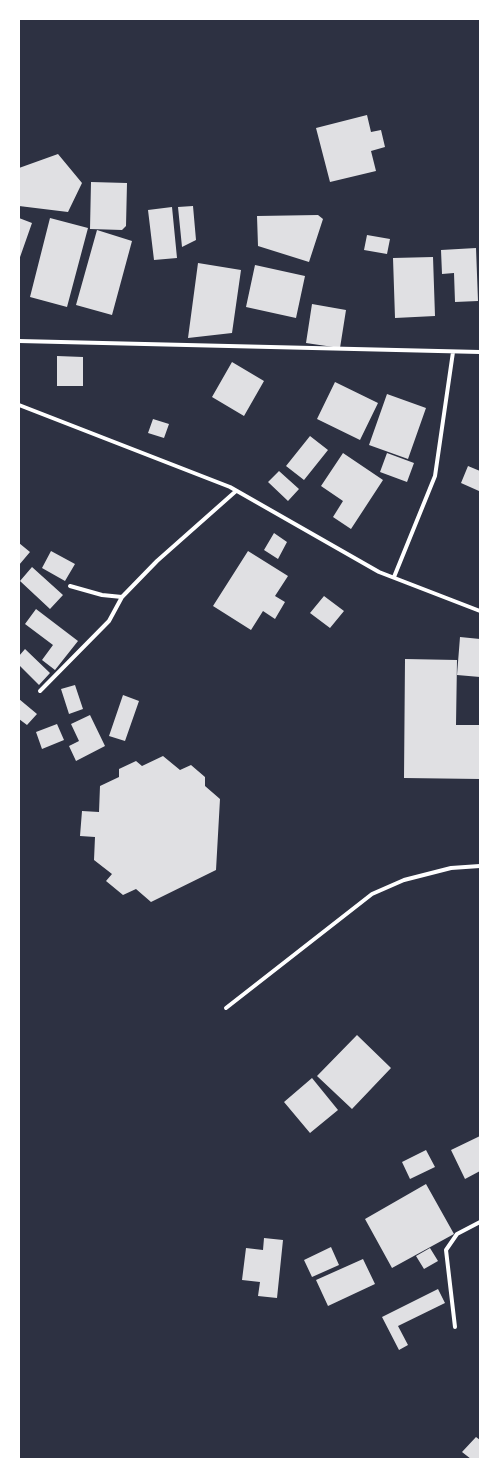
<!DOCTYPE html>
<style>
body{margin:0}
#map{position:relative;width:499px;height:1478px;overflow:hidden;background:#2d3142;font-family:Mulish,sans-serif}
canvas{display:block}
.frame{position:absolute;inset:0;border:20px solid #fff;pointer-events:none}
</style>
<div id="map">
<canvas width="499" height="1478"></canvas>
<div class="frame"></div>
</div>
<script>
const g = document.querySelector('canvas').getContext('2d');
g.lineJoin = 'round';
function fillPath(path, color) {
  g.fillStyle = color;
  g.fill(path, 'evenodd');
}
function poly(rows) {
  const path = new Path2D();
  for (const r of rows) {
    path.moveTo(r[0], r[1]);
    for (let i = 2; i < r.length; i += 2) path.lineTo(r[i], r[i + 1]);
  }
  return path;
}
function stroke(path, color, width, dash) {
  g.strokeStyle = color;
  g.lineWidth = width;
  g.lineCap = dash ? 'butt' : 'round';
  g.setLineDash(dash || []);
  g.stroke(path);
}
fillPath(poly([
 [367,115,371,132,381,130,385,147,371,151,376,171,330,182,316,128],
 [58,154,82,183,68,212,19,206,19,168],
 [91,182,127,183,126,226,122,230,90,229],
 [193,206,196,240,182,247,178,207],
 [172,207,177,258,154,260,148,210],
 [318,215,323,219,309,262,258,246,257,216],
 [19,218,32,223,19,260],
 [50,218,88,228,67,307,30,297],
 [97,230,132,241,112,315,76,305],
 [367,235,390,239,387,254,364,250],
 [476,248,478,301,455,302,454,273,442,274,441,250],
 [433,257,435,316,395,318,393,258],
 [198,263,241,270,232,333,188,338],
 [255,265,305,276,296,318,246,307],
 [312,304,346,310,340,348,306,343],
 [57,356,83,357,83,386,57,386],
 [232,362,264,381,244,416,212,397],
 [335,382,378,403,360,440,317,419],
 [387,394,426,408,408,459,369,445],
 [153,419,169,424,164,438,148,433],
 [310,436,328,450,304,480,286,466],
 [343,453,383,480,351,529,333,517,343,501,321,486],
 [387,453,414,463,407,482,380,472],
 [468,466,480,471,479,491,461,483],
 [279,471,299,489,288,501,268,482],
 [274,533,287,542,278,559,264,550],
 [19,543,30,552,19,565],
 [51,551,75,564,65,581,42,568],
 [248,551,288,576,275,596,285,602,275,619,263,611,251,630,213,606],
 [32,567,63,595,50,609,20,581],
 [324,596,344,611,330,628,310,613],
 [36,609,78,641,55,670,42,660,53,645,25,624],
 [460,637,480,639,480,677,457,675],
 [25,649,50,673,39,685,19,665,19,656],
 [405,659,457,660,456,725,480,725,480,779,404,778],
 [75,685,83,709,69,714,61,689],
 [123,695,139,701,125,741,109,736],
 [19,699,37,714,27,725,19,719],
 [90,715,105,746,76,761,69,746,79,741,71,724],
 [57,724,64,740,42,749,36,732],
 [163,756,180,770,191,765,205,777,205,786,220,799,216,870,151,902,136,889,123,895,106,881,112,874,94,860,95,837,80,836,82,811,99,812,100,786,119,777,119,769,136,761,142,766],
 [357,1035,391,1068,352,1109,317,1076],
 [312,1078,338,1110,310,1133,284,1102],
 [480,1136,480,1171,465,1179,451,1150],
 [426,1150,435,1167,410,1179,402,1162],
 [426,1184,454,1234,392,1268,365,1219],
 [264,1238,283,1240,277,1298,258,1296,260,1282,242,1280,246,1248,263,1250],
 [331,1247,339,1265,312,1277,304,1260],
 [430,1248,438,1261,424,1269,416,1256],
 [363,1259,375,1284,328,1306,316,1280],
 [438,1289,445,1303,398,1326,408,1345,399,1350,382,1317],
 [476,1437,480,1440,480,1459,471,1459,462,1452]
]), '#e0e0e3');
stroke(poly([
 [19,341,480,352],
 [19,405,230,487,379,572,480,611],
 [394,577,435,476,453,352],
 [70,586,102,595,122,597],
 [40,691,109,621,122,597,157,561,236,491],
 [226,1008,372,894,404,880,451,868,480,866],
 [455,1327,446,1250,457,1234,480,1222]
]), '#fff', 4);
</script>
